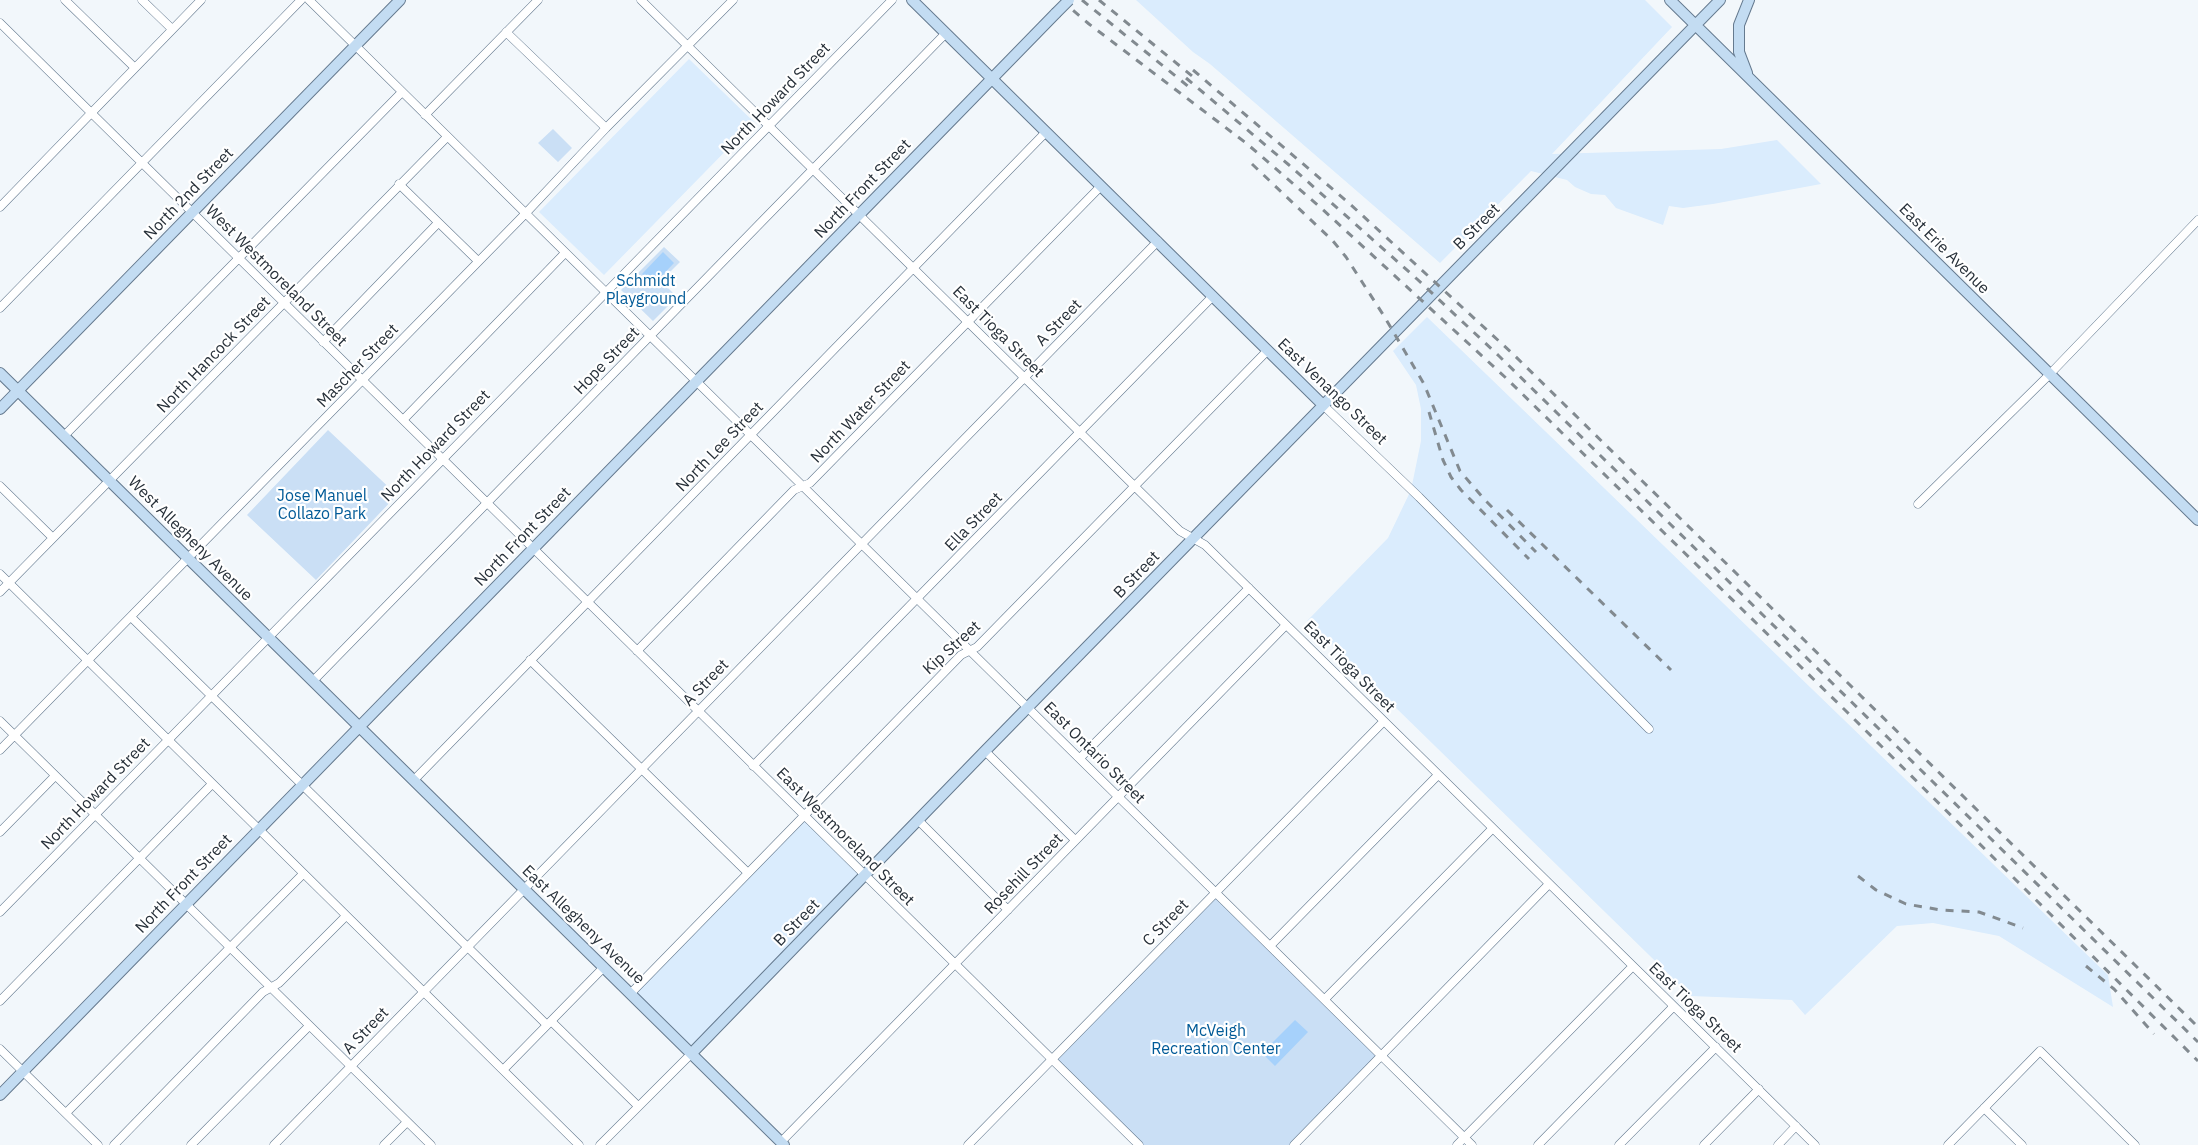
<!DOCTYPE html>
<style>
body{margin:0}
canvas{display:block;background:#f2f7fb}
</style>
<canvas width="2198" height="1145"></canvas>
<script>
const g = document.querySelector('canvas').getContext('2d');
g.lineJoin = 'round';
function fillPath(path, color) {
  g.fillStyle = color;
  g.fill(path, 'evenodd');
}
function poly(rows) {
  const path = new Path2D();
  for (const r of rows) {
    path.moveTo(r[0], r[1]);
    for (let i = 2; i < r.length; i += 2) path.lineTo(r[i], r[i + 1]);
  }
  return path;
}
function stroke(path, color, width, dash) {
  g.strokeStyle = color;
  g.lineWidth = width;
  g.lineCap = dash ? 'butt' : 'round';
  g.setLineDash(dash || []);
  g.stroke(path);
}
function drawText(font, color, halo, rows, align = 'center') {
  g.font = font + ' "IBM Plex Sans",sans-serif';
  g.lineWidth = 4.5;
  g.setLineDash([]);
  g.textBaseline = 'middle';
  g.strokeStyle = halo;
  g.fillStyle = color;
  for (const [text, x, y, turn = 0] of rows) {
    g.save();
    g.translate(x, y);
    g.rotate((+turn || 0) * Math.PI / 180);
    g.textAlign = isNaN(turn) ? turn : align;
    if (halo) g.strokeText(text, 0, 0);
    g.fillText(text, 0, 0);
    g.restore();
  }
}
fillPath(poly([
 [1136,0,1645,0,1672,27,1552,154,1721,149,1777,140,1821,184,1713,204,1683,208,1669,206,1663,225,1616,208,1605,195,1591,194,1575,187,1567,180,1531,171,1440,263,1210,64,1193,52],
 [689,59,754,122,604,275,539,212],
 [1427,317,2108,975,2113,1007,1999,936,1933,923,1897,926,1805,1015,1792,1000,1691,996,1307,621,1388,538,1411,490,1421,441,1421,409,1416,385,1393,351],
 [804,815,864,875,692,1053,631,993]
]), '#daecfd');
fillPath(poly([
 [553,129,572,148,558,162,538,143],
 [664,247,680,262,661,281,677,297,653,321,621,290],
 [328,430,397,495,316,580,247,515],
 [1215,893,1382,1056,1294,1145,1139,1145,1052,1059]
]), '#cadff5');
fillPath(poly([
 [663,252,674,263,653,285,642,274],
 [1295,1020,1308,1032,1275,1066,1262,1053]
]), '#a6d1fb');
const street = poly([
 [65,0,135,68],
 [142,0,172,29],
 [309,0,1472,1145],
 [641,0,1180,531,1205,545,1815,1145],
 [0,23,1139,1145],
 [506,32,606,128],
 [425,115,538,0],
 [399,184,478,261],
 [0,207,201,0],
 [0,308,301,0],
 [323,342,438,223],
 [1323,405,1419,497,1649,729],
 [403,420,565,253],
 [64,436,402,92],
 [0,486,53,538],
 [1918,504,2048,376,2198,220],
 [0,574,579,1145],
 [0,592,447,137],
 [131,617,547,1025],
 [637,651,794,490,810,483,1101,186],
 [530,660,747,872],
 [313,681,946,33],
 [0,721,431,1145],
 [0,750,525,214,606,128,733,0],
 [985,751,1075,840],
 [1080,758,1249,588],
 [753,766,1213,296],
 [414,780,1046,132],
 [918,820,1008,910],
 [0,832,55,776],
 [0,912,892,0],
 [1270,946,1438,775],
 [631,993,961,655,977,647,1268,350],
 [1325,999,1492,829],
 [0,1001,212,784],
 [551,1021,638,1106],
 [0,1049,98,1145],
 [503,1070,604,967],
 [1984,1108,2022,1145],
 [66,1113,303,874],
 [781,1142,1286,625],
 [114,1145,263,992,279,983,346,916],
 [191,1145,309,1026],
 [274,1145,1158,241],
 [384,1145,407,1122],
 [600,1145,692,1053],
 [968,1145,1384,721],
 [1294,1145,1549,884],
 [1457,1145,1633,966],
 [1538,1145,1673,1007],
 [1619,1145,1716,1047],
 [1704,1145,1759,1089],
 [1778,1145,1796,1126],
 [1948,1145,2040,1051,2135,1145]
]);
const secondary = poly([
 [912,0,1323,405],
 [1670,0,2198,520],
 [1747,73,1739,52,1739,25,1749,0],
 [0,373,784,1145],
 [0,409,400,0],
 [692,1053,985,751,1720,0],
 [0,1095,1056,13]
]);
stroke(street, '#657a8f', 9);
stroke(secondary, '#657a8f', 12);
stroke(street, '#fff', 8);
stroke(secondary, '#c3dcf2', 10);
stroke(poly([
 [1061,0,1089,24,1246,143,1320,207,1506,378,1847,712,2198,1061],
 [1082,0,1189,87],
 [1099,0,1197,80],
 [1193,70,1350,204,1513,354,2198,1027],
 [1186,78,1289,165,1417,279,1499,356,2198,1042],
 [1252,164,1333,241,1346,257,1384,316,1424,384,1460,471,1484,499,1536,552],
 [1429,412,1443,460,1451,477,1461,490,1529,559],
 [1507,510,1671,670],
 [1858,876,1876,890,1906,904,1941,910,1979,912,2023,928],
 [2086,966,2114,989,2154,1034]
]), '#828a90', 3, [8, 8]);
const secondaryBridge = poly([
 [1056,13,1069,0]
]);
stroke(secondaryBridge, '#657a8f', 12, []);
stroke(secondaryBridge, '#c3dcf2', 10);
drawText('16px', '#273039', '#fff', [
 ["North Howard Street",776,99,-46],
 ["North Front Street",863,189,-46],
 ["North 2nd Street",189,194,-46],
 ["B Street",1477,227,-45],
 ["East Erie Avenue",1944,249,45],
 ["West Westmoreland Street",276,276,45],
 ["A Street",1059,323,-46],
 ["East Tioga Street",998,332,45],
 ["North Hancock Street",214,355,-46],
 ["Hope Street",607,361,-46],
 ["Mascher Street",358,366,-46],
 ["East Venango Street",1332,392,44],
 ["North Water Street",861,412,-46],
 ["North Howard Street",436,446,-46],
 ["North Lee Street",720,447,-46],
 ["Ella Street",974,522,-46],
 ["North Front Street",523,537,-46],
 ["West Allegheny Avenue",190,539,45],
 ["B Street",1137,575,-46],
 ["Kip Street",952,648,-42],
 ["East Tioga Street",1349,667,45],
 ["A Street",706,683,-46],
 ["East Ontario Street",1094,753,45],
 ["North Howard Street",96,794,-46],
 ["East Westmoreland Street",845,837,45],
 ["Rosehill Street",1024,874,-46],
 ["North Front Street",184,884,-46],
 ["B Street",797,923,-46],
 ["C Street",1166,923,-46],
 ["East Allegheny Avenue",583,925,44],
 ["East Tioga Street",1695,1008,44],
 ["A Street",366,1031,-46]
]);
drawText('16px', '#005a97', '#fff', [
 ["Schmidt",646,281],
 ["Playground",646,299],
 ["Jose Manuel",322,496],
 ["Collazo Park",322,514],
 ["McVeigh",1216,1031],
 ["Recreation Center",1216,1049]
]);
</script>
